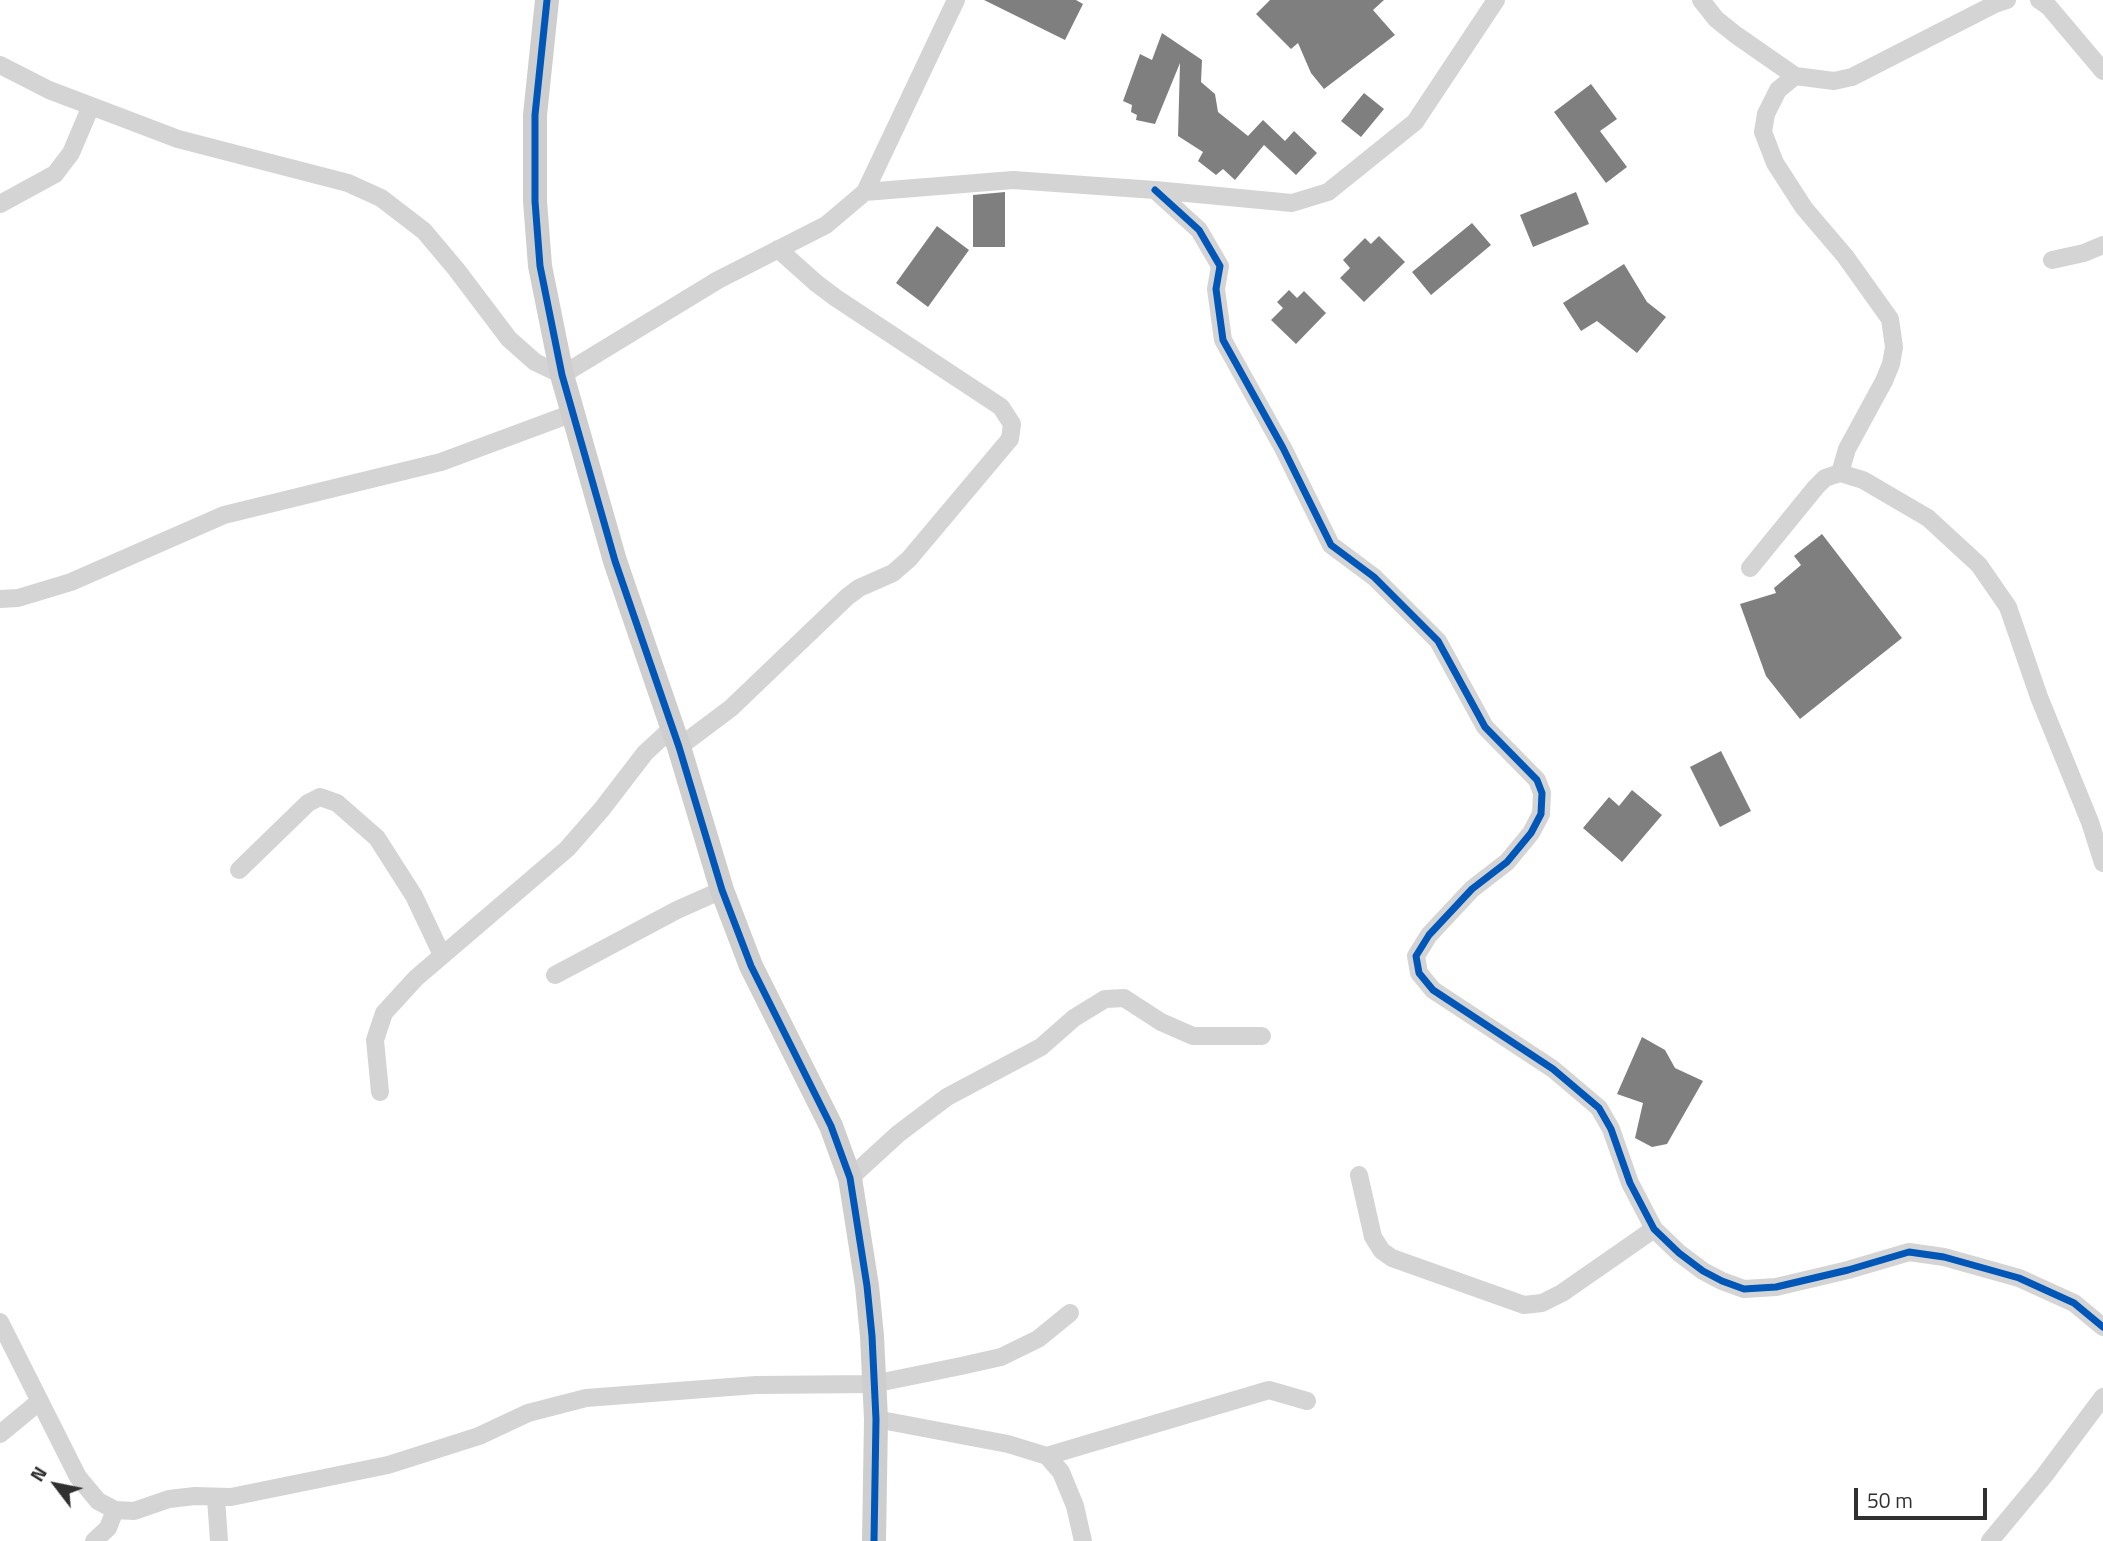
<!DOCTYPE html>
<style>
body{margin:0}
#map{position:relative;width:2103px;height:1541px;overflow:hidden;background:#fff;font-family:"Titillium Web",sans-serif}
canvas{display:block}
.north{position:absolute;left:21px;top:1450px;width:70px;height:70px;-webkit-text-stroke:5px #fff;paint-order:stroke;rotate:302deg;font-size:19px;font-weight:700;line-height:28px;text-align:center;color:#303030}
.north::after{content:'';display:block;margin:auto;width:24px;height:32px;background:#303030;clip-path:polygon(50% 0,100% 100%,50% 72%,0 100%)}
.scale{position:absolute;left:1854px;top:1488px;width:133px;height:32px;box-sizing:border-box;border:4px solid #303030;border-top:0;padding-left:9px;font-size:21px;line-height:24px;white-space:nowrap;color:#303030;-webkit-text-stroke:5px #fff;paint-order:stroke}
</style>
<div id="map">
<canvas width="2103" height="1541"></canvas>
<div class="north">N</div>
<div class="scale">50 m</div>
</div>
<script>
const g = document.querySelector('canvas').getContext('2d');
g.lineJoin = 'round';
function fillPath(path, color) {
  g.fillStyle = color;
  g.fill(path, 'evenodd');
}
function poly(rows) {
  const path = new Path2D();
  for (const r of rows) {
    path.moveTo(r[0], r[1]);
    for (let i = 2; i < r.length; i += 2) path.lineTo(r[i], r[i + 1]);
  }
  return path;
}
function stroke(path, color, width, dash) {
  g.strokeStyle = color;
  g.lineWidth = width;
  g.lineCap = dash ? 'butt' : 'round';
  g.setLineDash(dash || []);
  g.stroke(path);
}
fillPath(poly([
 [984,0,1076,0,1083,4,1065,40],
 [1270,0,1384,0,1373,10,1395,35,1324,89,1311,73,1298,43,1291,49,1256,14],
 [1162,33,1202,60,1201,82,1215,94,1218,112,1248,136,1263,120,1285,141,1294,131,1317,153,1296,175,1264,145,1235,180,1223,169,1216,175,1198,161,1203,152,1178,136,1180,63,1155,124,1136,120,1137,115,1131,112,1132,105,1123,101,1140,54,1152,60],
 [1591,84,1617,119,1600,131,1627,167,1606,183,1554,112],
 [1364,93,1384,109,1361,137,1341,121],
 [1005,192,1005,247,973,247,973,195],
 [1576,192,1589,224,1533,247,1520,215],
 [1472,223,1491,245,1431,295,1412,272],
 [937,226,969,250,928,307,896,283],
 [1379,236,1405,262,1364,302,1340,278,1350,268,1343,260,1365,238,1371,244],
 [1624,264,1647,302,1666,317,1637,353,1597,321,1581,331,1563,303],
 [1289,290,1297,298,1304,291,1326,313,1296,344,1271,320,1283,308,1277,302],
 [1822,534,1902,638,1800,719,1766,676,1740,604,1776,593,1774,588,1801,565,1794,556],
 [1721,751,1751,811,1720,827,1690,767],
 [1632,790,1662,815,1622,862,1583,828,1609,797,1619,806],
 [1642,1037,1665,1050,1675,1068,1703,1081,1667,1144,1652,1147,1635,1138,1643,1103,1617,1094]
]), '#7f7f7f');
stroke(poly([
 [1701,0,1716,19,1736,35,1795,76,1834,81,1852,77,1995,4,2007,0],
 [2039,0,2049,7,2103,71],
 [0,65,49,90,178,139,348,183,381,198,424,231,456,269,509,339,535,362,562,375,718,280,826,225,865,192,956,0],
 [1795,76,1778,90,1766,114,1763,132,1775,163,1804,208,1845,256,1890,319,1894,347,1891,364,1884,381,1847,449,1840,473],
 [1155,190,1199,230,1220,266,1216,289,1223,340,1283,448,1331,545,1374,577,1438,641,1485,727,1537,780,1542,793,1541,814,1531,833,1507,862,1472,889,1429,935,1416,956,1419,973,1433,990,1553,1069,1599,1108,1611,1129,1630,1183,1654,1229,1679,1253,1703,1271,1722,1281,1744,1289,1776,1287,1848,1270,1909,1252,1944,1257,2019,1278,2074,1303,2103,1327],
 [865,192,1013,180,1155,190,1292,203,1328,192,1415,122,1496,0],
 [0,204,55,174,71,153,91,106],
 [2052,260,2084,253,2103,245],
 [1750,568,1816,487,1825,478,1840,473,1863,480,1928,518,1979,565,2008,607,2039,697,2090,822,2103,863],
 [0,599,18,598,71,582,224,515,441,462,573,413],
 [679,747,731,708,847,597,859,588,893,573,909,559,1010,439,1012,424,1001,407,836,298,816,283,778,249],
 [239,870,308,803,320,797,337,803,377,838,414,896,442,955],
 [555,975,677,910,722,890],
 [380,1092,375,1040,384,1013,416,978,567,849,602,809,645,753,672,728],
 [1359,1175,1373,1237,1382,1251,1392,1258,1524,1305,1542,1303,1562,1293,1654,1229],
 [850,1178,898,1134,947,1097,1041,1047,1074,1018,1105,999,1124,998,1161,1022,1193,1036,1262,1036],
 [0,1322,78,1477,98,1501,115,1510,134,1511,169,1499,195,1496,231,1497,388,1465,479,1436,528,1413,586,1398,756,1385,873,1384,961,1366,1001,1357,1038,1339,1070,1313],
 [876,1419,1008,1444,1047,1456,1061,1472,1075,1506,1083,1541],
 [0,1434,40,1401],
 [1047,1456,1269,1390,1307,1401],
 [216,1498,219,1541],
 [94,1541,108,1528,115,1510],
 [1990,1541,2044,1476,2103,1397]
]), '#d4d4d4', 18);
stroke(poly([
 [547,0,535,115,535,201,540,266,562,375,615,561,679,747,722,890,751,966,831,1126,850,1178,867,1286,872,1336,876,1419,874,1541]
]), '#cecece', 24);
stroke(poly([
 [547,0,535,115,535,201,540,266,562,375,615,561,679,747,722,890,751,966,831,1126,850,1178,867,1286,872,1336,876,1419,874,1541],
 [1155,190,1199,230,1220,266,1216,289,1223,340,1283,448,1331,545,1374,577,1438,641,1485,727,1537,780,1542,793,1541,814,1531,833,1507,862,1472,889,1429,935,1416,956,1419,973,1433,990,1553,1069,1599,1108,1611,1129,1630,1183,1654,1229,1679,1253,1703,1271,1722,1281,1744,1289,1776,1287,1848,1270,1909,1252,1944,1257,2019,1278,2074,1303,2103,1327]
]), '#0057b8', 7);
</script>
